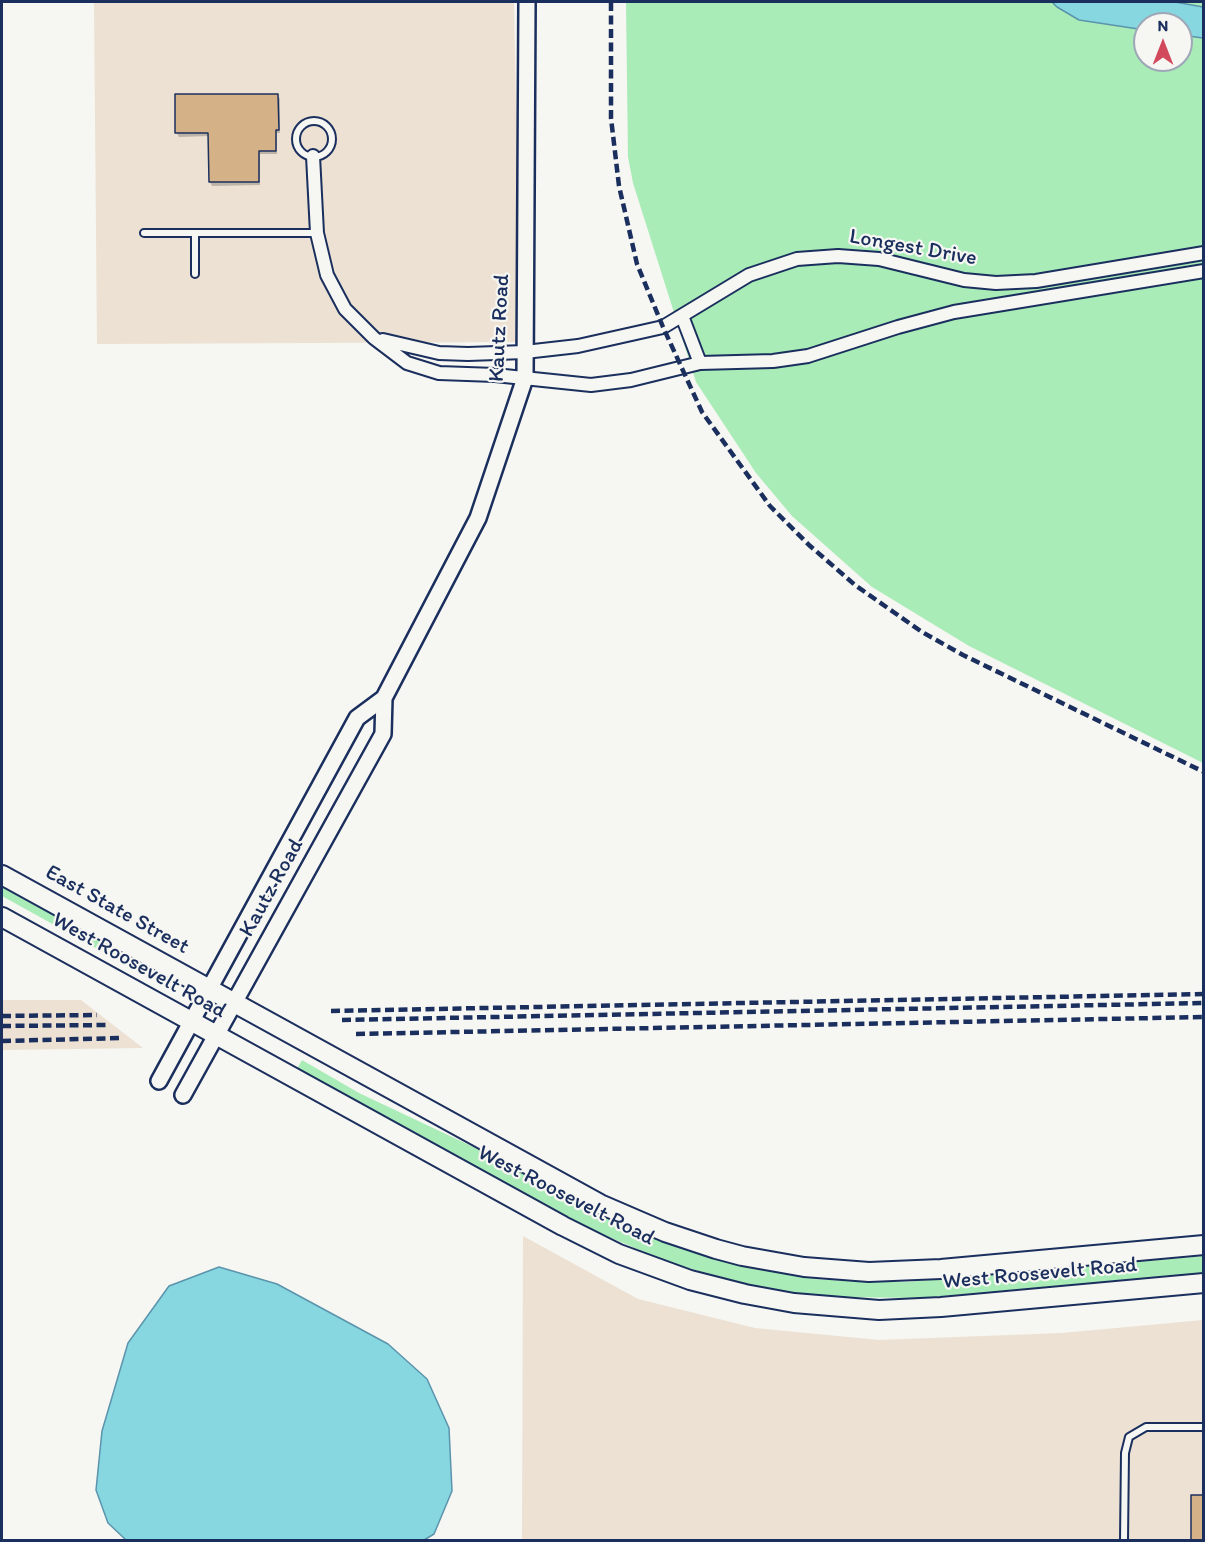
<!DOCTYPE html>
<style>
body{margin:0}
#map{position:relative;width:1205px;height:1542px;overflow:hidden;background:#f6f6f2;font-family:Itim,sans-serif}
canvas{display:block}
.frame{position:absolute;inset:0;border:3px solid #1b2f5e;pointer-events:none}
.north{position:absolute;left:1133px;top:12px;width:60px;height:60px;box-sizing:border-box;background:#f6f6f2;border:2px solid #9ea6b7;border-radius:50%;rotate:0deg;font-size:16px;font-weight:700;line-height:24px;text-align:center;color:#1b2f5e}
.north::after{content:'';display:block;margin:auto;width:21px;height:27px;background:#d1495b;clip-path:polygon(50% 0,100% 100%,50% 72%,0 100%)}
</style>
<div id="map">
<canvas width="1205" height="1542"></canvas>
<div class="frame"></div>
<div class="north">N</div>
</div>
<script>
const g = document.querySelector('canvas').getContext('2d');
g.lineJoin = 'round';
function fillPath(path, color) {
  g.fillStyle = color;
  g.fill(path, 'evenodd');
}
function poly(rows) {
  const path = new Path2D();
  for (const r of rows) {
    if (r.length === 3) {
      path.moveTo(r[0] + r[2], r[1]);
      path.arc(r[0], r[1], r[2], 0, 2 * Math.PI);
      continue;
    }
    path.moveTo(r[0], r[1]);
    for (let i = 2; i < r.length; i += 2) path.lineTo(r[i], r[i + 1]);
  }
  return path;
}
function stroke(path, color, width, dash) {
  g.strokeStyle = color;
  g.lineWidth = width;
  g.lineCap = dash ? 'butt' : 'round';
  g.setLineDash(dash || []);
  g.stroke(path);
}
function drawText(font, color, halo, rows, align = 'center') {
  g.font = font + ' Itim,sans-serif';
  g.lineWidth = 4.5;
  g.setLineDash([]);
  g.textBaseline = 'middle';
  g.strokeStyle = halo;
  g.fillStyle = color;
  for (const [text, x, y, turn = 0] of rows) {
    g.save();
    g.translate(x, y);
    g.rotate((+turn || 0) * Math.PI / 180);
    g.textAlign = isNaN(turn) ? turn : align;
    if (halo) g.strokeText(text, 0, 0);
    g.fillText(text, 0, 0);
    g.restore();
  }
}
fillPath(poly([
 [94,2,514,2,520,342,97,344],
 [2,1000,81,1000,143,1048,2,1050],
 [523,1236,638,1299,755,1328,879,1340,1062,1333,1203,1320,1203,1540,522,1540]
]), '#ece1d2');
fillPath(poly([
 [626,2,1203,2,1203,763,969,646,872,587,792,516,756,473,696,382,633,183,628,157],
 [1145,24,1181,24,1181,60,1145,60],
 [2,886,135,959,130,967,2,896],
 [302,1060,359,1093,484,1152,614,1222,668,1244,745,1267,815,1279,865,1282,906,1282,1203,1256,1203,1273,922,1298,838,1297,794,1293,753,1286,667,1262,591,1229,297,1069]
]), '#a9ecb7');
const water = poly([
 [1052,2,1175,2,1203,7,1203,38,1181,35,1181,24,1145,24,1145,30,1079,20,1057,7,1052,2],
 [219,1267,277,1284,388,1344,427,1379,449,1428,452,1491,434,1534,424,1540,126,1540,108,1523,96,1490,102,1431,128,1343,169,1286,219,1267]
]);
fillPath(water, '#86d7e0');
stroke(water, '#5b94ac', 1.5);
fillPath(poly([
 [278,95,280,99,280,133,277,133,277,154,260,154,260,185,212,186,210,182,210,136,179,137,177,133]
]), '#0003');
const building = poly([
 [175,94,278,94,279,130,276,130,276,151,259,151,259,182,209,182,208,133,175,133,175,94],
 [1191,1495,1204,1495,1204,1540,1191,1540,1191,1495]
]);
fillPath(building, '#d5b187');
stroke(building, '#1b2f5e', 1.5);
const service = poly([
 [314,139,18],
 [144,233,317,233],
 [195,233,195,274],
 [1124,1540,1125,1453,1129,1437,1146,1427,1204,1427]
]);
const minor = poly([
 [313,156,317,233,327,275,345,309,374,338,407,363,439,373,495,375,591,385,631,380,700,363,773,361,808,356,898,327,954,312,1204,271],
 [682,316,700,363],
 [383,340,439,353,468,354,525,352,578,346,663,327,749,275,797,259,838,256,879,259,964,280,996,283,1036,281,1204,253]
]);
const tertiary = poly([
 [159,1081,357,718,384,698],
 [183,1095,383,734,384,698,478,518,525,378,527,2]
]);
const primary = poly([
 [2,875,600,1204,665,1232,716,1249,742,1256,804,1267,869,1272,941,1269,1204,1245],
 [2,917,563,1226,619,1254,690,1280,745,1294,794,1303,879,1310,941,1307,1204,1283]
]);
stroke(service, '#1b2f5e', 10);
stroke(minor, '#1b2f5e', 16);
stroke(tertiary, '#1b2f5e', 20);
stroke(primary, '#1b2f5e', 22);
stroke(service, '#f6f6f2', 6);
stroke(minor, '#f6f6f2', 12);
stroke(tertiary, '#f6f6f2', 15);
stroke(primary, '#f6f6f2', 18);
stroke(poly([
 [611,2,611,118,619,186,637,264,663,327,702,412,770,506,809,545,855,585,922,632,963,655,1204,772],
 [331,1011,1204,994],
 [2,1016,97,1015],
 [342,1020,1204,1003],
 [2,1026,108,1025],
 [356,1034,1204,1017],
 [2,1041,122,1038]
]), '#1b2f5e', 4.5, [9, 4.5]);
drawText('22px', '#1b2f5e', '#f6f6f2', [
 ["Longest Drive",913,248,10],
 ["Kautz Road",500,328,-87],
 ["Kautz Road",272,888,-61],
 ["East State Street",117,910,29],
 ["West Roosevelt Road",139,966,29],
 ["West Roosevelt Road",566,1196,27],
 ["West Roosevelt Road",1040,1274,-5]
]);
</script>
